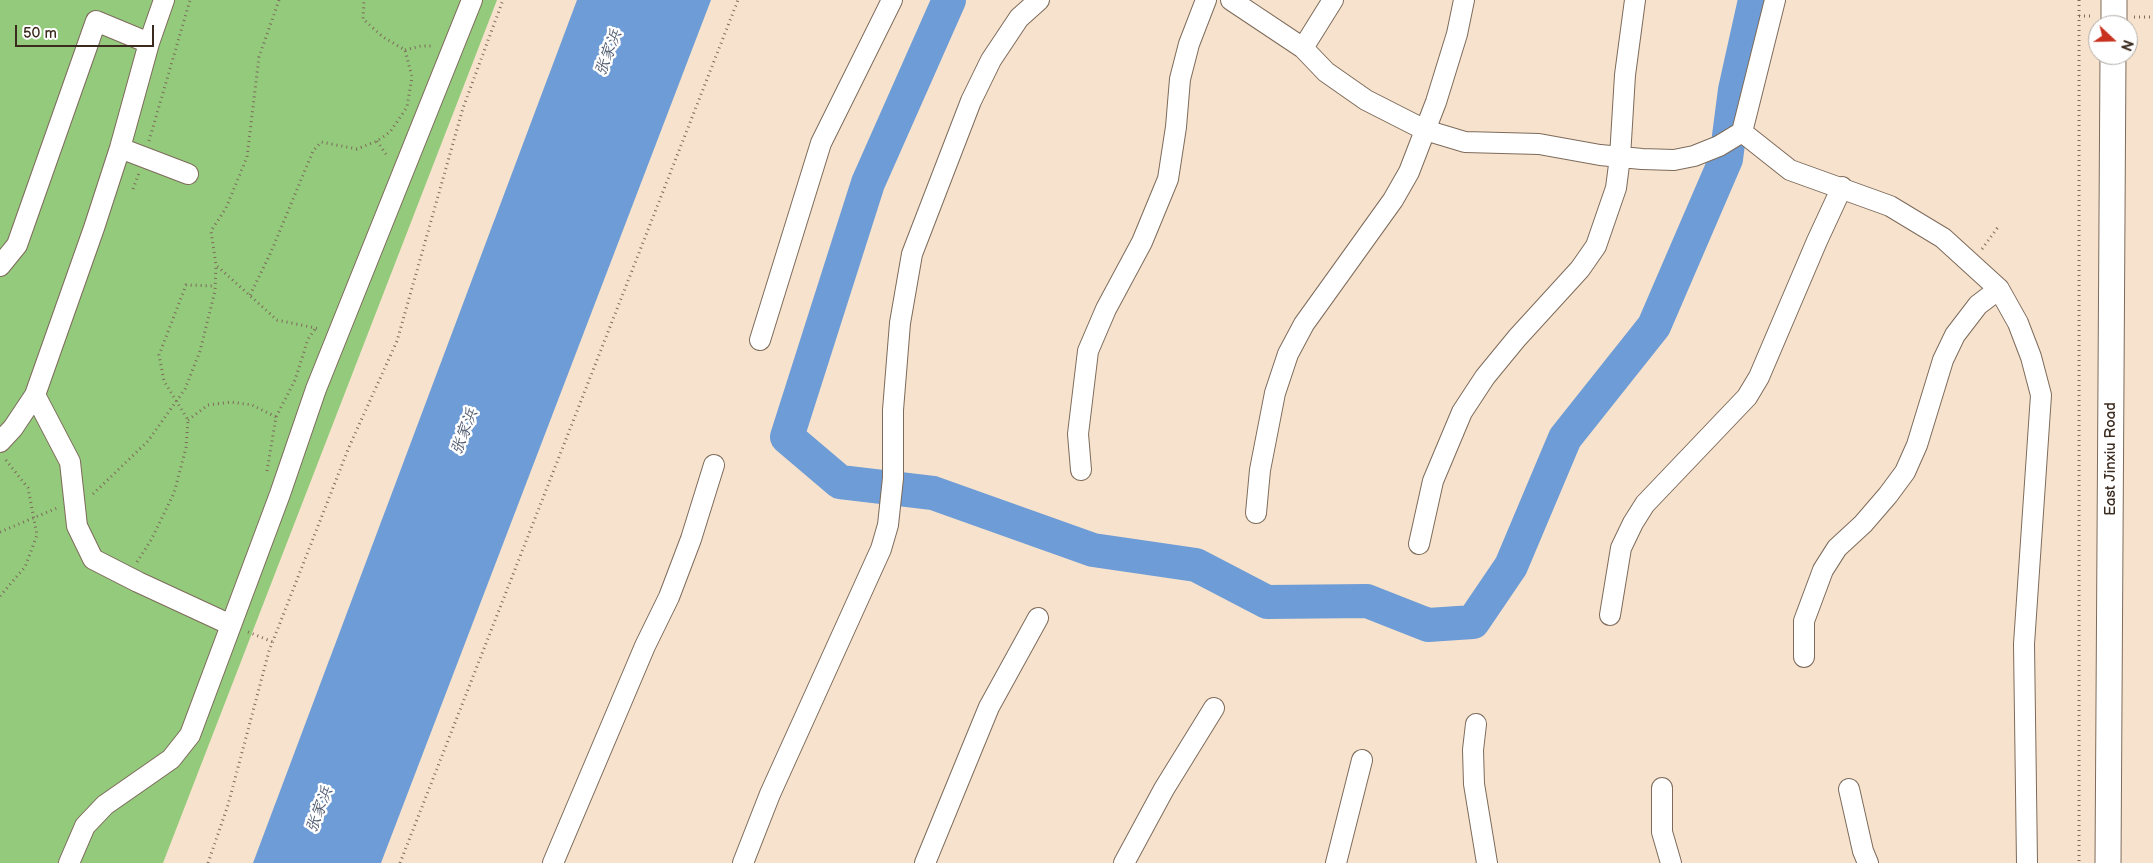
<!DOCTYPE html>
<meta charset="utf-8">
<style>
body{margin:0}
#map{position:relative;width:2153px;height:863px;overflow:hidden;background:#f7e3cd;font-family:"Balsamiq Sans",sans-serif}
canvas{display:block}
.north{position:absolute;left:2088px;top:15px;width:50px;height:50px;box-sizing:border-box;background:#fff;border:1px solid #b1aaa5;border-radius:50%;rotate:111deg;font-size:14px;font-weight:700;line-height:20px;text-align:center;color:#3b2a1e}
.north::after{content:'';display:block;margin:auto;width:18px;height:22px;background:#c8321e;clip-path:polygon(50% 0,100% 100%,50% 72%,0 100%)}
.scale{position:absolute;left:15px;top:25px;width:139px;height:22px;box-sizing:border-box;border:2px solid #3b2a1e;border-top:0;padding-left:6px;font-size:15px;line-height:18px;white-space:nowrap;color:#3b2a1e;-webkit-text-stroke:4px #fff;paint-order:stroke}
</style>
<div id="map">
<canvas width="2153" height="863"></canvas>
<div class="north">N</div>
<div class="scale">50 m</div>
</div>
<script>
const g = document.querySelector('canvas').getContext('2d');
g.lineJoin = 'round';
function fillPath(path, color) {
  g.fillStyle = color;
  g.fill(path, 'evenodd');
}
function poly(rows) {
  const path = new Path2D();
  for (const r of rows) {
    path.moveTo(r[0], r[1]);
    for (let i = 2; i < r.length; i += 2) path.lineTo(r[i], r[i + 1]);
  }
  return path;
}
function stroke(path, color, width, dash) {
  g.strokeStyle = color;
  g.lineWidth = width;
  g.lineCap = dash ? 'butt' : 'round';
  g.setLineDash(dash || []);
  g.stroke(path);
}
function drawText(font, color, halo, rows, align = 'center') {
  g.font = font + ' "Balsamiq Sans","LXGW WenKai TC",sans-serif';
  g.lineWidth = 5;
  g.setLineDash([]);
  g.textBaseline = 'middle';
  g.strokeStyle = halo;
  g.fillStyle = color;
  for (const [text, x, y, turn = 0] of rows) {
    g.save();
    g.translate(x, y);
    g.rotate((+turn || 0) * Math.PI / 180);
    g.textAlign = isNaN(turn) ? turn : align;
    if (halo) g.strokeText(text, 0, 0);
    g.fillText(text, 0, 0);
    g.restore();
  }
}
fillPath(poly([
 [0,0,497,0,163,863,0,863]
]), '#93ca7c');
fillPath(poly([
 [577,0,711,0,381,863,253,863]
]), '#6e9cd6');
stroke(poly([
 [949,0,868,183,787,437,840,482,933,493,1093,550,1196,565,1267,602,1367,601,1428,625,1473,622,1511,566,1565,438,1654,326,1726,159,1735,90,1755,0]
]), '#6e9cd6', 34);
const minor = poly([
 [164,0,149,43,120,148,94,228,35,395,70,462,77,526,93,559,138,582,231,625],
 [1231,0,1303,48,1326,72,1366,100,1425,130,1465,142,1539,144,1600,155,1642,159,1674,160,1694,156,1719,146,1742,132,1775,0],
 [1303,48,1333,0],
 [1742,132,1790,170,1890,206,1943,238,1999,289,2018,323,2031,357,2041,395,2024,644,2027,863],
 [120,148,188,174],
 [0,266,17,245,96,21,149,43],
 [760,340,821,143,892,0],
 [0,442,13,428,35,395],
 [1081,470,1078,434,1088,351,1106,309,1142,242,1168,179,1176,127,1180,79,1189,44,1206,0],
 [1256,513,1260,470,1275,393,1288,354,1304,324,1393,200,1409,172,1436,102,1457,34,1464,0],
 [1419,544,1433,481,1462,412,1485,377,1517,338,1580,269,1596,246,1616,188,1620,157,1625,75,1635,0],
 [1610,615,1621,548,1633,523,1645,504,1747,397,1759,377,1817,241,1842,187],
 [1804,657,1804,621,1823,570,1837,548,1863,524,1888,495,1905,472,1917,445,1943,360,1955,335,1978,305,1999,289],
 [1476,724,1473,750,1474,784,1487,863],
 [1662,788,1662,832,1671,863],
 [1849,789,1863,851,1868,863],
 [69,863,85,826,105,805,171,759,190,735,280,494,316,389,472,0],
 [553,863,645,646,669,597,691,539,714,465],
 [743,863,770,794,881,549,888,525,893,478,893,410,900,323,912,254,971,101,991,60,1019,18,1039,0],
 [925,863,989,707,1038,618],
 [1124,863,1164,789,1214,708],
 [1336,863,1362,760]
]);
const major = poly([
 [2114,25,2114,0],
 [2108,863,2113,55]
]);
stroke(minor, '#7d6b5b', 22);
stroke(major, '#7d6b5b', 27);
stroke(poly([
 [279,0,259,57,247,157,226,208,211,231,216,265,277,320,320,329],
 [2079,0,2079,863],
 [2079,16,2093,16],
 [2134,17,2153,17],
 [405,50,421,46,434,46],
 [149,141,190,0],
 [377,141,388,157],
 [133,189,139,173],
 [1982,249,1998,227],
 [250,295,271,252,313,151,321,142,357,149,377,141,390,132,407,107,412,77,405,50,383,37,363,19,364,0],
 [188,420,208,405,231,402,252,405,276,417],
 [267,471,276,417,295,380,308,339,315,329],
 [93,494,148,441,185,389,200,351,215,291,216,265],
 [0,532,57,508],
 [137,562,151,540,174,493,186,448,188,420,164,381,159,355,186,285,215,286],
 [0,596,25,567,37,535,28,488,5,459],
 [248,632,273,642],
 [208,863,228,805,269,651,349,447,397,341,463,108,503,0],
 [400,863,738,0]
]), '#7d6b5b', 3, [1, 4]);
stroke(minor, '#fff', 20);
stroke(major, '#fff', 25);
drawText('15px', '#3b2a1e', '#fff', [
 ["East Jinxiu Road",2111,459,-90]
]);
drawText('italic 16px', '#525d71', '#fff', [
 ["张家浜",609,53,-69],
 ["张家浜",465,432,-69],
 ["张家浜",320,810,-69]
]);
</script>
